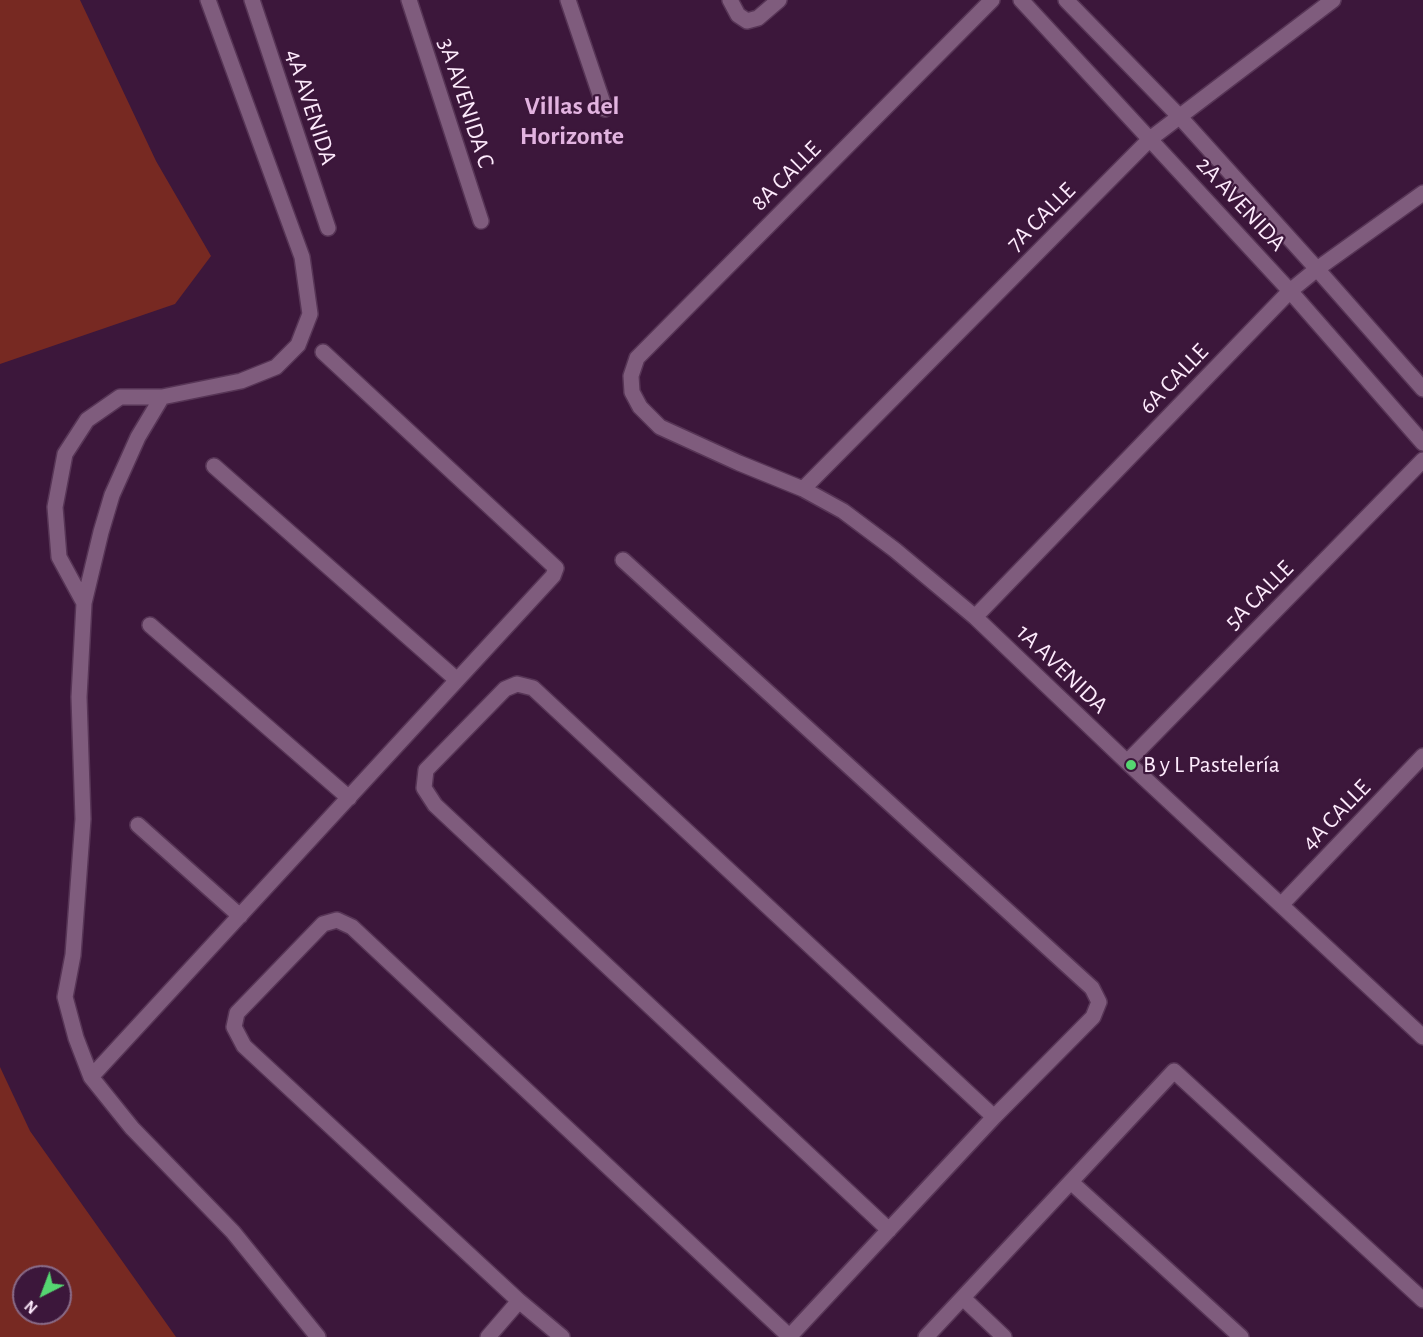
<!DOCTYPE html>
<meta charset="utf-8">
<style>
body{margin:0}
#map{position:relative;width:1423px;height:1337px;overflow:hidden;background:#3c173b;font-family:"Alegreya Sans",sans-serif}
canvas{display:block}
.north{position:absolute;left:12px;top:1265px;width:60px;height:60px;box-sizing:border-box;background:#3c173b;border:2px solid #896b88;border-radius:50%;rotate:222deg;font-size:16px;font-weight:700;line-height:24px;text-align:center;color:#fdeafc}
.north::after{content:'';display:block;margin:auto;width:21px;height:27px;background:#55d671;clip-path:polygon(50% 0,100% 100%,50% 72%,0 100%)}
</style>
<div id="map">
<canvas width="1423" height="1337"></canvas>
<div class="north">N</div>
</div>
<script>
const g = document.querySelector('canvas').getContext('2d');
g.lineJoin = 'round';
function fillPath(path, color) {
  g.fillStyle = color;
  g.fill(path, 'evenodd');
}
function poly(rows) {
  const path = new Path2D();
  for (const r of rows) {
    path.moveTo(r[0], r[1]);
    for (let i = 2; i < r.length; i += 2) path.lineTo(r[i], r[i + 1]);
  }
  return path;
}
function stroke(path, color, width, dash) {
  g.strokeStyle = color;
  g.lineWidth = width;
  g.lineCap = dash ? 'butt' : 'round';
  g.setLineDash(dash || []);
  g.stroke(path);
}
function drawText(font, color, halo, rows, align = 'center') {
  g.font = font + ' "Alegreya Sans",sans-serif';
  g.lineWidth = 4.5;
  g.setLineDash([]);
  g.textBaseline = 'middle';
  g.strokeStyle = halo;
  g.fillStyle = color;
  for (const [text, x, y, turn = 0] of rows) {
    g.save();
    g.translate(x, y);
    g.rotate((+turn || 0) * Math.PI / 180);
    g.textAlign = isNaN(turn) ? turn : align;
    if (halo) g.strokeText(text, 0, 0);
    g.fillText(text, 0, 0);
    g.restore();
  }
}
fillPath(poly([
 [0,0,80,0,156,161,211,256,175,304,0,364],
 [0,1067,30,1131,176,1337,0,1337],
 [24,1277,60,1277,60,1313,24,1313]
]), '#772922');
const minor = poly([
 [208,0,302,257,310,314,298,345,276,367,241,381,162,397,120,397,87,420,65,454,55,507,59,557,84,603,79,697,83,819,73,955,65,997,76,1038,91,1077,132,1128,233,1232,318,1337],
 [252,0,328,228],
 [409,0,481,221],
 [568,0,605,109],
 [730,0,738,15,747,21,758,18,779,0],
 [992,0,637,358,631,376,632,392,640,407,660,427,739,463,803,489,843,511,895,550,975,617,1127,762,1423,1037],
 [1021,0,1290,291,1423,443],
 [1066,0,1179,116,1317,269,1423,389],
 [214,466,457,680],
 [803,489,1150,139,1333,0],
 [623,560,1092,988,1099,1002,1093,1017,994,1117,789,1337],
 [84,603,101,532,112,495,138,437,162,397],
 [975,617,1290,291,1317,269,1423,193],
 [150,625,349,798],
 [1127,762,1423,460],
 [138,825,240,916],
 [1281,905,1423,756],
 [91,1077,553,576,556,568,323,352],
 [1071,1182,1241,1337],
 [889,1230,435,805,424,788,426,770,505,689,517,684,533,688,994,1117],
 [963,1298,1004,1337],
 [488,1337,519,1301],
 [562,1337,519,1301,244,1046,234,1027,237,1013,323,924,337,920,352,927,790,1337],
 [926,1337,1174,1071,1423,1300]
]);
stroke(minor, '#573556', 18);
stroke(minor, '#7f5c7d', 15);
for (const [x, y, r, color] of [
 [1131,765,6,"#55d671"]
]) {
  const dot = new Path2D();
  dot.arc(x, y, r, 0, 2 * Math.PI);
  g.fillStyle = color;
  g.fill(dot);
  stroke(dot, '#3c173b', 2);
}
drawText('24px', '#fdeafc', '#3c173b', [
 ["3A AVENIDA C",466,103,72],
 ["4A AVENIDA",311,107,72],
 ["8A CALLE",786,176,-45],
 ["2A AVENIDA",1241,204,47],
 ["7A CALLE",1041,217,-45],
 ["6A CALLE",1174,379,-46],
 ["5A CALLE",1259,595,-45],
 ["1A AVENIDA",1062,669,44],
 ["4A CALLE",1336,815,-46]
]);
drawText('24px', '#fdeafc', '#3c173b', [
 ["B y L Pastelería",1143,765]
], 'left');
drawText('bold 26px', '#e2b3e0', '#3c173b', [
 ["Villas del",572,106],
 ["Horizonte",572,136]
]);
</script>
